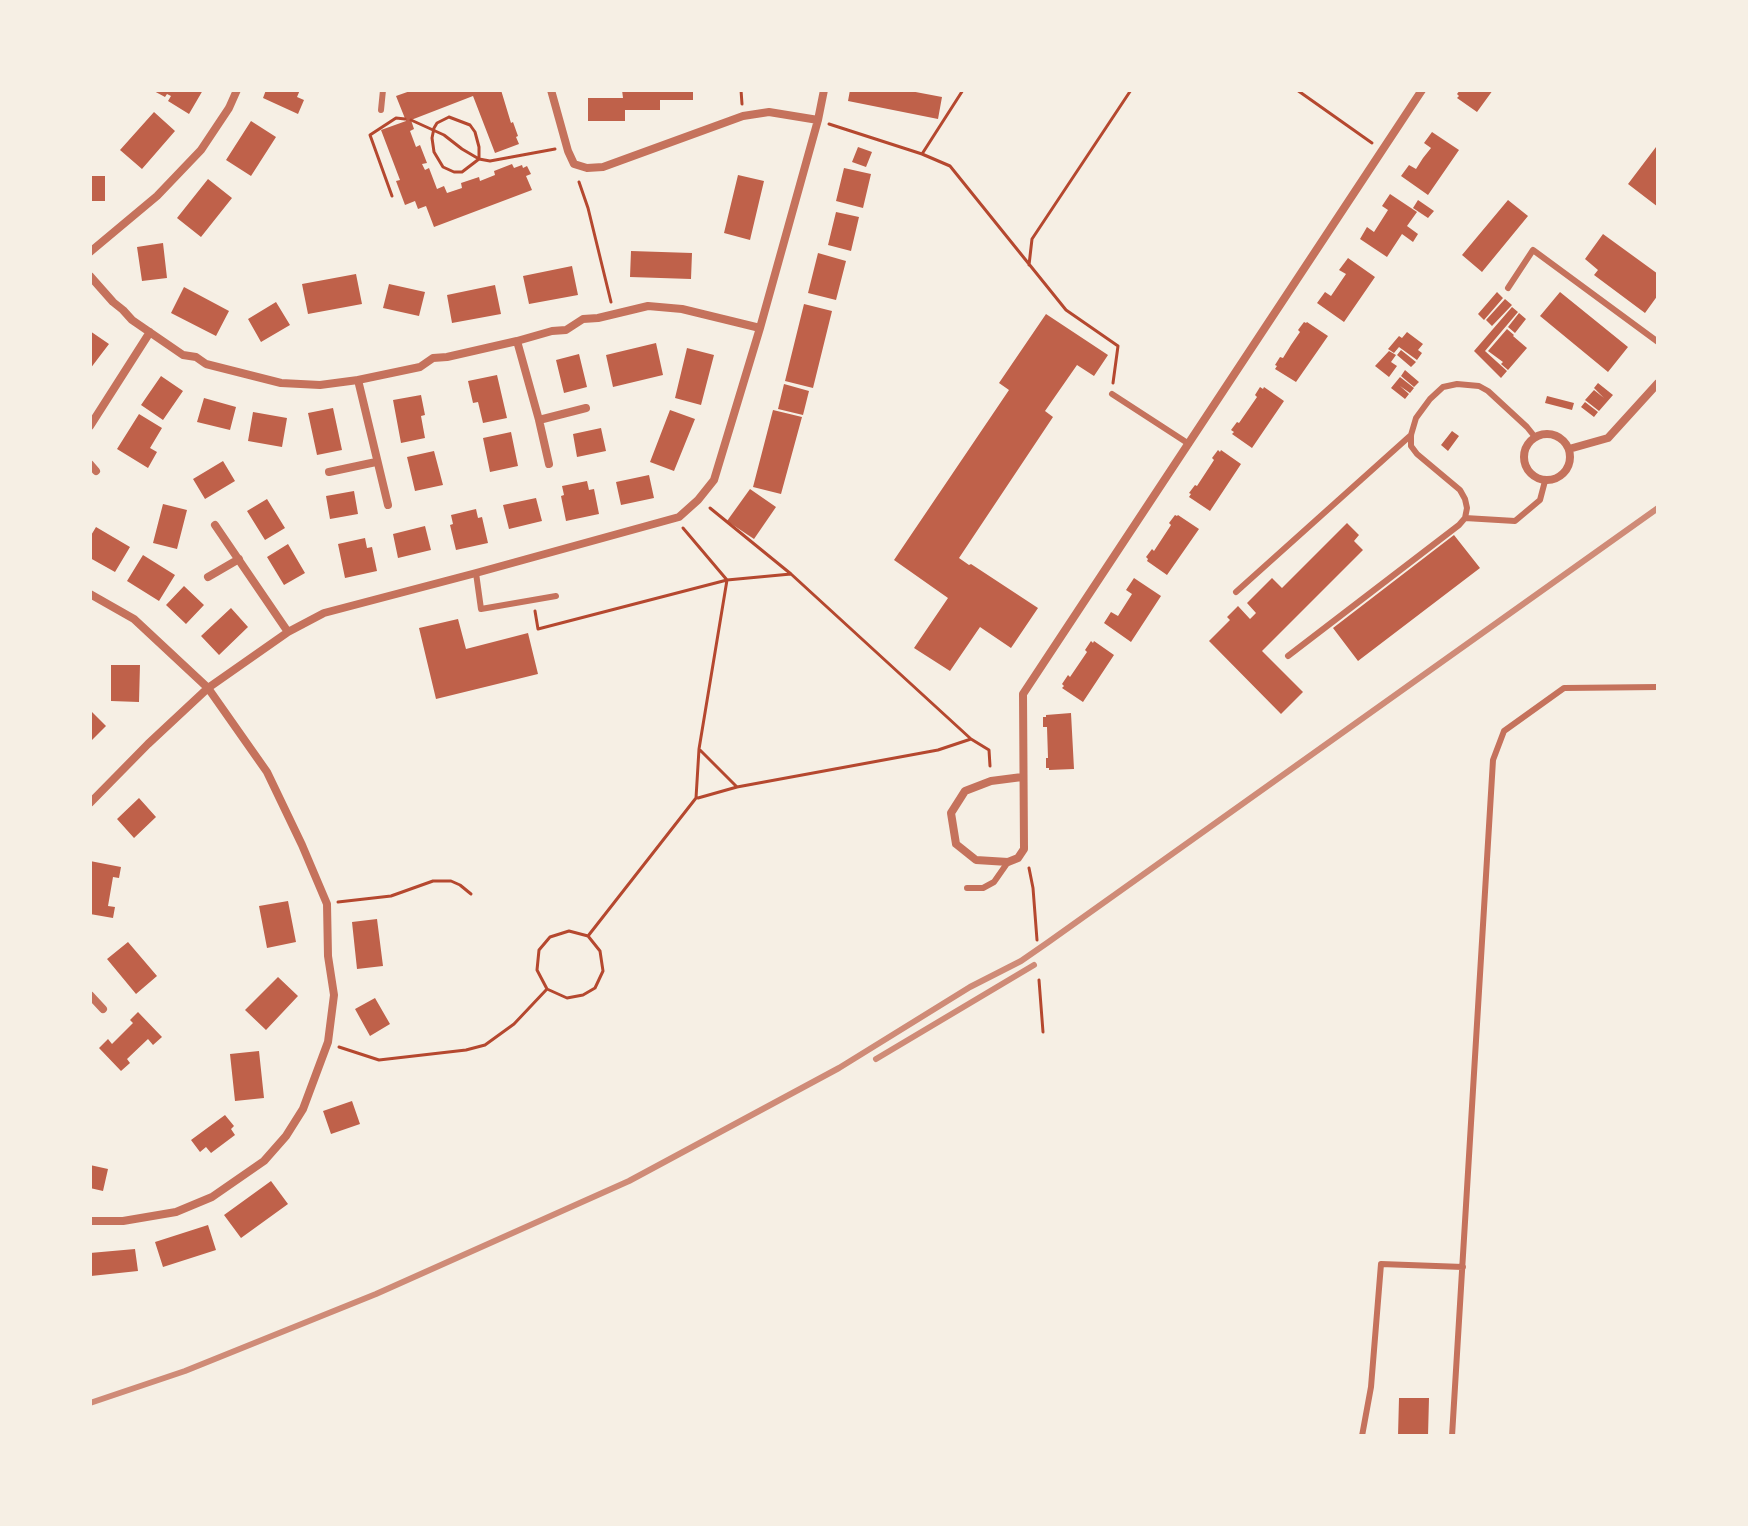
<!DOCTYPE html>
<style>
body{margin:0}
#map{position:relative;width:1748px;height:1526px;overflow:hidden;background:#f6efe4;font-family:"Asap Condensed",sans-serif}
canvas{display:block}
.frame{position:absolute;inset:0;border:92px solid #f6efe4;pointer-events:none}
</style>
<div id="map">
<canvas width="1748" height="1526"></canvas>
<div class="frame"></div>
</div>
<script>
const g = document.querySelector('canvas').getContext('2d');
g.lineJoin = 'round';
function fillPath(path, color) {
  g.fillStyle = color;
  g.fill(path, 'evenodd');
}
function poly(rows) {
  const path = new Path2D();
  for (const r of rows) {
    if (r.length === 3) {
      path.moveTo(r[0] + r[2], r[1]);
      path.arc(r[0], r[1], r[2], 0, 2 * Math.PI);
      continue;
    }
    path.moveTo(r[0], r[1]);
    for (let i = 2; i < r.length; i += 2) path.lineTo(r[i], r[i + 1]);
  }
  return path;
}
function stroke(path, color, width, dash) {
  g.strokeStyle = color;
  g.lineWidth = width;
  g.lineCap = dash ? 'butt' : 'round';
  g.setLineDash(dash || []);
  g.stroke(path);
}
fillPath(poly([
 [152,90,203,90,189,114,168,101,171,96,167,94,165,97],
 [266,90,300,90,297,97,304,100,298,114,263,98],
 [413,90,501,90,511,123,513,122,518,136,516,137,519,144,495,153,473,96,411,120,414,129,410,131,416,147,420,145,427,163,422,164,425,170,429,168,437,189,444,186,447,193,462,188,461,183,479,177,480,181,495,175,494,171,512,164,514,168,522,165,523,168,527,166,531,174,526,176,532,190,434,227,426,206,418,209,415,201,405,205,396,181,400,180,381,130,406,121,396,96],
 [622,90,693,90,693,100,660,100,660,110,625,110,625,121,588,121,588,98,623,98],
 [850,90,905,90,942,97,938,119,848,101],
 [1460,90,1493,90,1477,112,1457,98,1459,96,1457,94],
 [154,112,175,131,142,169,120,150],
 [251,121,276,137,251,176,226,160],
 [1432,132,1459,150,1428,195,1401,176,1409,165,1416,169,1423,158,1431,148,1424,143],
 [858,147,872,152,866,167,852,162],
 [1656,147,1658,148,1658,207,1628,184],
 [844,168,871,174,863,208,836,201],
 [738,175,764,181,750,240,724,233],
 [90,176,105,176,105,201,90,201],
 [208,179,232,198,201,237,177,218],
 [1390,194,1417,212,1407,226,1418,234,1413,242,1402,234,1387,257,1360,239,1367,227,1374,232,1388,210,1382,206],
 [1418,200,1434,211,1428,218,1413,208],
 [1508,200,1528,216,1482,272,1462,255],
 [836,212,859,217,851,251,828,245],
 [1603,234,1658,274,1658,295,1645,313,1594,275,1598,270,1585,259],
 [163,243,167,278,142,281,137,247],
 [631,251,692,253,691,279,630,277],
 [818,253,846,261,836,300,808,293],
 [1348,258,1375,277,1344,322,1317,303,1325,292,1331,296,1346,274,1339,270],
 [572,266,578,295,529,304,523,276],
 [356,274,362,304,308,314,302,284],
 [389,284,425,292,419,316,383,308],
 [495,285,501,314,452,323,447,295],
 [184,287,229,311,216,336,171,313],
 [1497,292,1503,298,1484,320,1478,314],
 [1560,292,1628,347,1608,372,1540,316],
 [1505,299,1512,305,1492,326,1486,320],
 [276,302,290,325,261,342,248,319],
 [804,304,832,311,813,388,785,381],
 [1512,307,1518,312,1485,351,1507,371,1501,378,1474,351],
 [1519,313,1526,319,1515,333,1508,327],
 [1046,314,1108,355,1094,376,1077,365,1045,411,1053,417,959,558,969,565,971,564,1038,608,1011,648,980,627,950,671,914,648,948,598,894,560,1009,390,999,383],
 [1304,322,1306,323,1307,322,1328,336,1296,382,1275,369,1277,366,1275,365,1280,357,1283,358,1291,345,1300,332,1298,330],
 [1507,329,1514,335,1513,336,1527,348,1508,370,1501,364,1503,362,1488,351],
 [90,331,109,344,90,369],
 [1407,332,1423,344,1418,350,1422,353,1417,360,1399,347,1394,353,1388,349,1399,336,1402,338],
 [656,343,663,375,613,387,606,355],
 [687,348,714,355,701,405,675,398],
 [1401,350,1416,362,1411,367,1397,355],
 [1389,351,1396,355,1391,362,1397,366,1389,377,1375,366],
 [579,354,587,387,564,393,556,360],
 [1405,370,1419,382,1414,387,1401,376],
 [497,375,507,418,483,423,478,402,473,403,468,381],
 [161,376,183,391,163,420,141,405],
 [1400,377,1414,388,1410,393,1400,386,1409,394,1405,399,1391,388],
 [1598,383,1613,395,1599,411,1585,400,1594,390,1604,398,1594,388],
 [784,384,809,391,803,415,778,409],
 [1260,387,1263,389,1264,387,1284,401,1252,448,1232,434,1234,432,1231,430,1237,422,1239,423,1257,397,1255,395],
 [421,395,425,415,421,416,425,438,401,443,393,400],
 [1547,396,1574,403,1572,410,1545,403],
 [204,398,236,407,230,430,197,422],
 [1585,402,1598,412,1594,417,1581,407],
 [333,408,342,450,317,455,308,413],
 [670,410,695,419,674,471,650,462],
 [773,410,802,417,781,494,753,487],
 [253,412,287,418,282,447,248,441],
 [139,414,162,428,150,448,157,452,148,468,117,449],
 [601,428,606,451,577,457,573,434],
 [1452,431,1459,436,1448,451,1441,445],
 [511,432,518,466,490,472,483,438],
 [1218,450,1220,452,1221,450,1241,464,1210,511,1189,497,1191,494,1189,493,1195,485,1197,486,1214,460,1212,458],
 [434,451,443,485,415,491,407,457],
 [223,461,235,481,205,499,193,479],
 [649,475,654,498,621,505,616,482],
 [587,481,589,490,594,489,599,514,566,521,561,496,564,495,562,486],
 [750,489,776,507,754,539,727,521],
 [354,491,358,514,330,519,326,496],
 [536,498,542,521,509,529,503,505],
 [267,499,285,528,265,540,247,511],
 [163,504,187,510,177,549,153,543],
 [476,509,478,518,482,517,488,543,456,550,450,525,453,524,451,515],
 [1175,515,1177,516,1178,515,1199,529,1167,575,1147,561,1148,559,1146,557,1152,549,1154,551,1171,525,1169,523],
 [1347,523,1359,535,1354,541,1363,550,1262,651,1303,692,1281,714,1209,641,1230,620,1227,617,1238,606,1250,619,1256,613,1247,603,1272,578,1282,588],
 [425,526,431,550,398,558,393,534],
 [96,527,130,547,115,572,90,558,90,537],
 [1454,535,1480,568,1358,661,1333,628],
 [365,538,367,548,372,547,377,571,345,578,338,544],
 [288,544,305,573,284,585,267,557],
 [143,555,175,575,159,601,127,581],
 [1134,578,1161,596,1131,642,1104,623,1111,612,1118,616,1132,594,1126,590],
 [184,586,204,605,186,624,166,605],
 [231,608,248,627,219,655,201,636],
 [458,619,466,649,528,633,538,674,436,699,419,628],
 [1091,641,1093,643,1094,641,1114,655,1083,702,1062,688,1064,686,1062,684,1068,675,1070,677,1087,652,1085,650],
 [111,665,140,665,139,702,111,701],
 [90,710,106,726,90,742],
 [1071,713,1074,769,1049,770,1049,768,1046,768,1046,758,1048,758,1047,727,1043,727,1043,717,1046,717,1046,715],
 [139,798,156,817,134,838,117,819],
 [90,861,121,867,119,878,113,877,108,906,115,907,113,918,90,914],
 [288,901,296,942,267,948,259,906],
 [377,919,383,966,357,969,352,922],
 [128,942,157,976,136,994,107,959],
 [278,977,298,996,266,1030,245,1010],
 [375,998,390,1024,370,1036,355,1009],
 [138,1012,162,1037,153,1045,148,1039,127,1059,130,1063,121,1071,99,1048,108,1039,112,1044,133,1023,130,1020],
 [259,1051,264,1098,235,1101,230,1054],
 [352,1101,360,1124,331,1134,323,1111],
 [225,1115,234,1126,231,1129,235,1135,211,1153,206,1147,200,1152,191,1140],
 [90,1165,108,1169,103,1191,90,1188],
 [271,1181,288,1204,241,1238,224,1215],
 [208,1225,216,1250,163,1267,155,1242],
 [135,1249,138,1271,91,1276,90,1253],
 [1399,1398,1429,1398,1428,1436,1398,1436]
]), '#bf614a');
stroke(poly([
 [741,90,742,104],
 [1297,90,1372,143],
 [449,117,470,125,475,132,479,147,479,159,462,172,454,172,443,167,434,152,432,138,434,128,437,123,449,117],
 [411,120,444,135,462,149,479,159,490,161,555,149],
 [829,124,922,154,963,90],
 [922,154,950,166,1066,310,1118,346,1113,383],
 [579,182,588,208,611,302],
 [392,196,370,135,396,118,405,119],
 [1029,265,1032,239,1131,90],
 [710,508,791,574],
 [535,611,538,629,727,580,791,574,971,739],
 [700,750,737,787],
 [698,798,737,787,938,750,971,739,989,750,990,766],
 [1029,868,1033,888,1037,940],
 [338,902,391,896,433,881,451,881,460,885,471,894],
 [569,931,588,936,600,951,603,971,595,988,583,995,567,998,547,989,537,970,539,950,550,937,569,931],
 [588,936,696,798,699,749,727,580,683,528],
 [1039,980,1043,1032],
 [339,1047,379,1060,466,1050,485,1045,514,1024,547,989]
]), '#b5482f', 3);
stroke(poly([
 [381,110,383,90],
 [1508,288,1533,250,1658,342],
 [1112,394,1189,444],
 [1465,518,1515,521,1540,500,1545,481],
 [476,573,481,609,556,596],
 [1236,592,1411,435],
 [1288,656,1459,525,1465,518,1467,508,1465,499,1460,490,1417,454,1411,446,1411,435,1416,418,1430,399,1443,387,1457,384,1479,386,1488,391,1527,427,1535,437],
 [967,888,983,888,994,882,1008,862],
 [1362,1436,1371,1387,1381,1264,1463,1267],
 [1452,1436,1493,760,1504,731,1564,688,1658,687]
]), '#c5725c', 6);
stroke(poly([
 [551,90,568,151,574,164,587,168,603,167,743,116,769,112,818,120],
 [90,252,157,196,201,150,229,108,237,90],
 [90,276,113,302,123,310,132,320,183,355,196,357,206,364,281,383,320,385,358,380,420,367,433,358,447,357,517,341,552,331,566,330,583,319,598,318,648,306,682,309,760,328],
 [517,341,539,420,549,464],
 [358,380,388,505],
 [539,420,586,408],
 [90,426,150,332],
 [1547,457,23],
 [1569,449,1608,438,1658,383],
 [90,464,96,471],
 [329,472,376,462],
 [215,525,288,632],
 [208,577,239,559],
 [90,594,134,619,208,688,267,772,302,845,327,904,328,956,334,995,328,1042,303,1109,286,1136,264,1161,212,1197,176,1212,123,1221,90,1221],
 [1022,777,991,781,965,791,951,813,956,844,976,860,1008,862,1018,858,1024,849,1023,694,1422,90],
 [90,803,148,744,208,688,288,632,324,613,476,573,679,517,698,500,714,480,760,328,818,120,824,90],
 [90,995,103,1009]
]), '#c5725c', 8);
stroke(poly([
 [876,1059,1034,965],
 [90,1403,185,1371,376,1294,629,1181,839,1068,970,987,1021,961,1047,943,1658,508]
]), '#cf8b77', 6);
</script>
